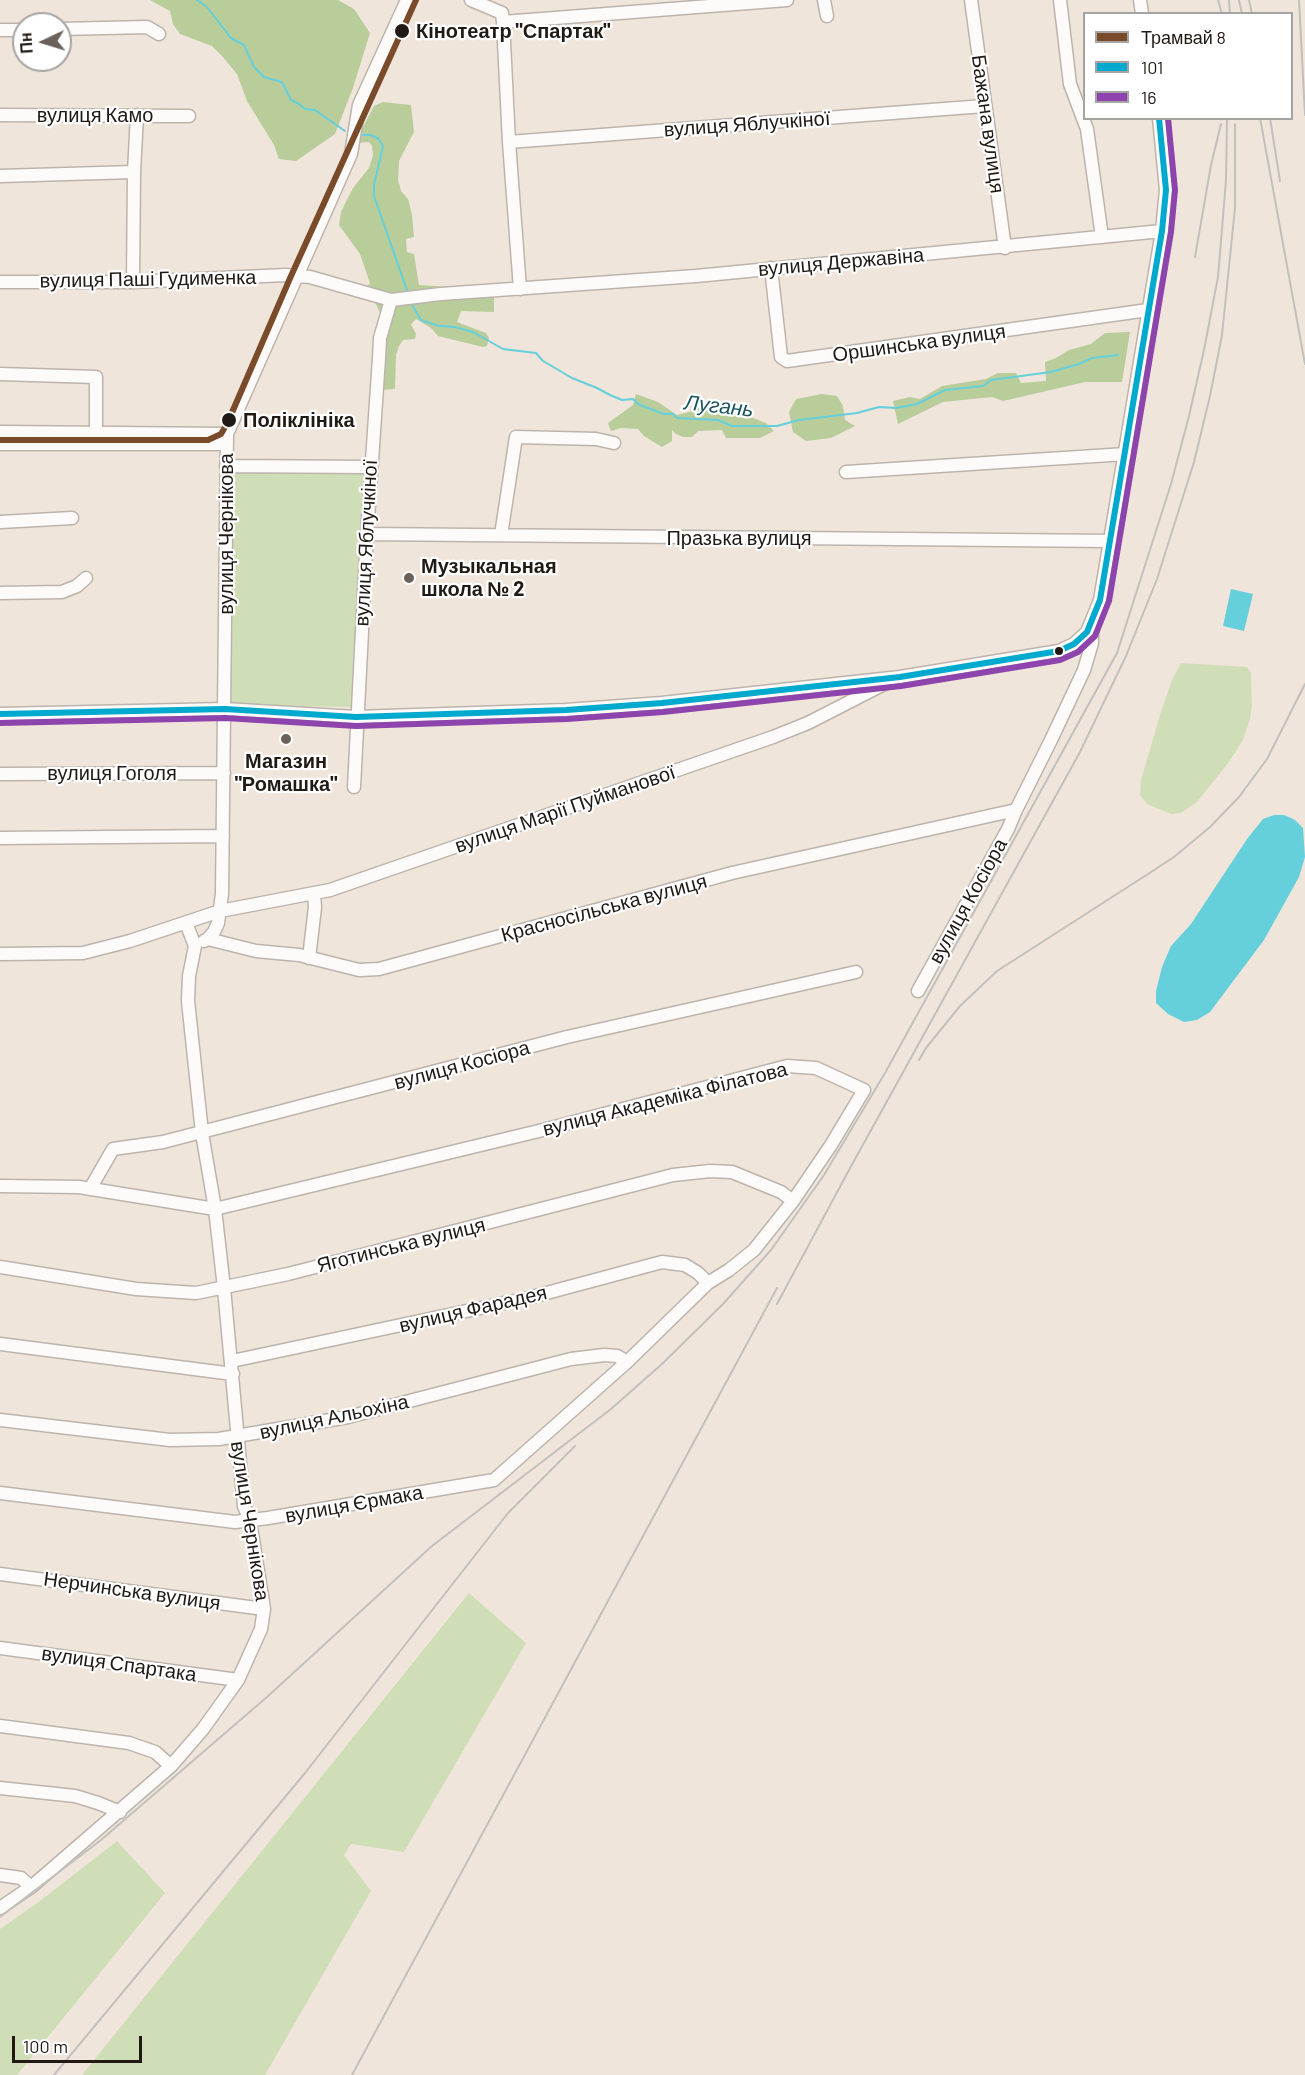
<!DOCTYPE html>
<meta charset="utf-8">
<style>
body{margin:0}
#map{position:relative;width:1305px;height:2075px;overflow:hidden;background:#f0e5db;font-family:Barlow,sans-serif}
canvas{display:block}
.legend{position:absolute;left:1083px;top:12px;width:210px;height:108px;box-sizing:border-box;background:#fff;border:2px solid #a6a3a1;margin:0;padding:8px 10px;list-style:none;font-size:18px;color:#211a14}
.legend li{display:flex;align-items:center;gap:12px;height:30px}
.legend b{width:30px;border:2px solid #a6a3a1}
.north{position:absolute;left:12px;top:12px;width:60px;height:60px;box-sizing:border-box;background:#fff;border:2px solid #a6a3a1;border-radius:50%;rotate:266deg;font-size:16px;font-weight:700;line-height:24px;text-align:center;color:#211a14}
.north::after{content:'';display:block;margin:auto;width:21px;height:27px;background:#69615a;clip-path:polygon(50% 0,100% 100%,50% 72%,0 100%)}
.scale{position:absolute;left:12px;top:2036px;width:130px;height:27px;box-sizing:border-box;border:3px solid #211a14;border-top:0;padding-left:8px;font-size:18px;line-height:21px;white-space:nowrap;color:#211a14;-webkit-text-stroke:4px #fff;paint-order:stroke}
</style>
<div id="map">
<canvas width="1305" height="2075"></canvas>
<ul class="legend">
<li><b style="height:8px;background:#7a4b2a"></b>Трамвай 8</li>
<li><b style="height:8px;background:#00a9ce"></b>101</li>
<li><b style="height:8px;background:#8e44ad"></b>16</li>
</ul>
<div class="north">Пн</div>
<div class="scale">100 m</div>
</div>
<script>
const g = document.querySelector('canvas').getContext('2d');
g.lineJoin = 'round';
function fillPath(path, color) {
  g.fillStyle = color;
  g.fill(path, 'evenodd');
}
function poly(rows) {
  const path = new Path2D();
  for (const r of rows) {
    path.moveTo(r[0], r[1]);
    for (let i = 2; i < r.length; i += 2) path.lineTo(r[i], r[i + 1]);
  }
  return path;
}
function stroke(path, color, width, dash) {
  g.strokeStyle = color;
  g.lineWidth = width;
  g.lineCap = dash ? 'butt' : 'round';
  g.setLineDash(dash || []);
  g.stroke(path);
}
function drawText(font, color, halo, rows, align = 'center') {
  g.font = font + ' Barlow,sans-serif';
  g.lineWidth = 4.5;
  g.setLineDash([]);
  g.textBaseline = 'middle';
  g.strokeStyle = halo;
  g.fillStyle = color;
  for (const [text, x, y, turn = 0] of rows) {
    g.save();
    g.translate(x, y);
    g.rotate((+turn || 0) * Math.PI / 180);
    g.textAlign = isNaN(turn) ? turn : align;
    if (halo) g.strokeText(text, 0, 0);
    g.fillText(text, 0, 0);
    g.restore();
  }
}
fillPath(poly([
 [229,469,365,471,352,707,230,705],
 [1181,663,1247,667,1251,673,1252,706,1250,719,1243,740,1229,762,1197,802,1181,813,1171,814,1147,804,1140,795,1141,780,1160,715,1172,680],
 [469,1593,526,1643,404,1852,351,1844,344,1855,371,1891,265,2075,82,2075],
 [117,1841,165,1893,17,2075,0,2075,0,1929,40,1901]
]), '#d0deb7');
fillPath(poly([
 [150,0,338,0,354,9,370,33,353,88,335,134,296,161,279,159,274,145,247,101,237,74,222,56,212,46,180,34,173,24,170,11],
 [383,102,411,105,414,132,399,161,398,180,401,191,408,199,412,215,414,237,406,239,407,252,414,254,419,285,449,287,453,293,494,292,494,312,461,311,457,322,486,333,489,338,487,346,483,347,438,336,431,328,416,319,411,324,416,334,415,339,403,340,399,346,396,355,395,389,379,390,384,336,380,313,376,304,365,296,365,289,370,283,360,254,339,225,341,212,353,188,369,168,373,155,372,146,369,142,358,143,361,131,374,106],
 [1130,332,1122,382,1085,382,1003,401,992,397,943,402,898,424,893,401,910,397,920,399,942,386,986,379,998,373,1016,373,1021,383,1046,381,1045,362,1056,358,1069,350,1091,344,1105,333],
 [636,394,658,402,677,415,689,412,702,406,719,405,766,423,774,431,760,438,726,438,722,430,698,431,692,437,683,437,676,434,672,430,672,441,662,447,644,436,638,429,621,428,611,431,608,423,633,405],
 [822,394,837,396,843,406,845,420,855,426,831,438,806,441,793,432,789,412,796,399]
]), '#b8cd9a');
fillPath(poly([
 [1231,589,1253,594,1244,631,1223,626],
 [1274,815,1284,815,1295,820,1303,828,1305,857,1299,877,1264,940,1210,1012,1197,1020,1184,1022,1168,1014,1156,1003,1156,991,1162,967,1171,946,1191,924,1247,839,1263,819]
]), '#65cfdb');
stroke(poly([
 [197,0,207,7,231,38,244,45,254,67,264,77,282,82,291,100,299,104,305,109,315,110,345,131],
 [363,135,370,135,378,138,383,146,374,185,374,196,408,293],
 [411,303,421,320,439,326,455,327,473,332,503,349,536,353,543,361,572,378,597,388,610,395,622,400,633,399,638,404,653,410,664,414,673,414,677,418,718,420,732,426,777,426,799,420,857,413,879,407,896,408,917,404,945,390,983,386,991,380,1051,372,1079,364,1092,358,1118,355]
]), '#65cfdb', 2);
const minor = poly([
 [471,0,502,13,503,22,509,142,520,289],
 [824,0,827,16],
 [971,0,1005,248],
 [1060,0,1070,84,1087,129,1102,237],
 [1140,0,1142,14],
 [503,22,787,0],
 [60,29,147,27,159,34],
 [0,30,24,30],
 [0,115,189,116],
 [509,142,984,106],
 [0,176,134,172],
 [771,268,781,357,787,361,1148,310],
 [0,282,133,282,286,275,310,277,391,300,441,294,696,276,1162,231],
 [133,282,134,172,137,115],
 [0,374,96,377,96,440],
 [0,432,227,434],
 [0,444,226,444],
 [226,466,371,467],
 [846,472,1126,454],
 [0,522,72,518],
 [367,534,1111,541],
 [501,535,516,437,596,439,614,443],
 [0,593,62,592,77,586,86,578],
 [0,714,225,709,356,717,566,710,662,703,900,677,1059,651,1074,644,1087,632,1100,600,1162,231,1166,190,1159,118],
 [0,774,224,773],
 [354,787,367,534,379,358,380,338,391,300],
 [0,838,223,836],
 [208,939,214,932,218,923,222,894,227,434,351,154,359,105,407,0],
 [204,941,208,939,256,951,299,955,359,970,379,969,732,873,1016,810],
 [0,954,83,953,130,941,220,911,330,890,773,737,808,723,890,681],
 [309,958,315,907,314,894],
 [918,991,1008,829,1016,810,1051,740,1084,670,1092,643,1092,625],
 [0,1186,79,1187,215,1209,543,1130,787,1066,816,1068,864,1090,831,1145,793,1201,754,1250,729,1270,708,1283,627,1362,494,1480,268,1518,235,1522,0,1493],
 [90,1189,113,1149,163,1142,567,1037,856,972],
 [0,1267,136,1289,196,1293,288,1274,673,1175,710,1171,732,1172,781,1192,793,1201],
 [0,1344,233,1374],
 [232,1361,528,1298,662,1262,685,1265,698,1273,708,1283],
 [0,1420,170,1440,219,1439,348,1417,571,1359,604,1355,617,1356,627,1362],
 [0,1574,264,1609],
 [0,1648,238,1680],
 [0,1726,129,1743,155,1752,171,1766],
 [0,1788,75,1796,98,1803,120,1812],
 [0,1875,21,1878,31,1887],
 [0,1908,31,1887,171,1766,203,1729,238,1680,261,1629,264,1609,250,1521,244,1506,224,1288,215,1209,202,1133,188,1001,189,976,195,946,186,923]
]);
stroke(minor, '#bcb4ac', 15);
stroke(minor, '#fdfbfa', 12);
stroke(poly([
 [1218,0,1222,14],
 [1229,0,1230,14],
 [1239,0,1242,14],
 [1249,0,1252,14],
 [1299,0,1305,115],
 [1260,118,1305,364],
 [1270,118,1280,181],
 [1195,257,1211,165,1221,124],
 [919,1060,926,1048,960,1006,997,971,1148,874,1174,857,1210,827,1239,797,1267,759,1305,684],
 [777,1304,849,1170,1080,752,1126,656,1157,579,1194,462,1210,396,1222,335,1235,208,1235,124],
 [0,1917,101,1840,267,1697,432,1546,611,1409,662,1364,723,1304,771,1250,824,1175,885,1073,1117,653,1171,484,1189,416,1204,350,1218,277,1226,180,1227,118],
 [54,2075,305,1773,508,1513,575,1446],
 [352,2075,777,1288]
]), '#c2c0bd', 2);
stroke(poly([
 [0,714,225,709,356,717,566,710,662,703,900,677,1059,651,1074,644,1087,632,1100,600,1162,231,1166,190,1159,118]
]), '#00a9ce', 6);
stroke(poly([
 [0,723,225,718,356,726,567,719,663,712,901,686,1060,660,1078,652,1095,636,1109,601,1171,232,1175,190,1168,118]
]), '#8e44ad', 6);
stroke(poly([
 [0,440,208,440,221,434,228,422,291,276,416,0]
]), '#7a4b2a', 6);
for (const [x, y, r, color] of [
 [402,31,8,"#211a14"],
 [229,420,8,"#211a14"],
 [409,578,6,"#69615a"],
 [1059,651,5,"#211a14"],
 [286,739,6,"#69615a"]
]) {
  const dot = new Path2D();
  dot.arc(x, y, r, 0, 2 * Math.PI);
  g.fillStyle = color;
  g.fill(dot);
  stroke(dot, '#fff', 2);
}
drawText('bold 20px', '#211a14', '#fff', [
 ["Кінотеатр \"Спартак\"",416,31],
 ["Поліклініка",243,420]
], 'left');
drawText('20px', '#211a14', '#fff', [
 ["вулиця Камо",95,115],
 ["вулиця Яблучкіної",747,124,-4],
 ["Бажана вулиця",988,124,82],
 ["вулиця Державіна",841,262,-5],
 ["вулиця Паші Гудименка",148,279,-1],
 ["Оршинська вулиця",919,343,-8],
 ["вулиця Чернікова",226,534,-90],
 ["Празька вулиця",739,538],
 ["вулиця Яблучкіної",366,543,-87],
 ["вулиця Гоголя",112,773],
 ["вулиця Марії Пуйманової",565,809,-19],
 ["вулиця Косіора",968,901,-61],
 ["Красносільська вулиця",604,908,-15],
 ["вулиця Косіора",462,1065,-15],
 ["вулиця Академіка Філатова",665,1099,-14],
 ["Яготинська вулиця",401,1245,-14],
 ["вулиця Фарадея",473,1309,-13],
 ["вулиця Альохіна",334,1417,-12],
 ["вулиця Єрмака",354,1504,-10],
 ["вулиця Чернікова",250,1521,81],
 ["Нерчинська вулиця",132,1591,8],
 ["вулиця Спартака",119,1664,8]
]);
drawText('bold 20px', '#211a14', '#fff', [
 ["Музыкальная",421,566],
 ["школа № 2",421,589],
 ["Магазин",286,761,"center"],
 ["\"Ромашка\"",286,784,"center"]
], 'left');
drawText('italic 21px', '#18545d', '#fff', [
 ["Лугань",719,406,6]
]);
</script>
